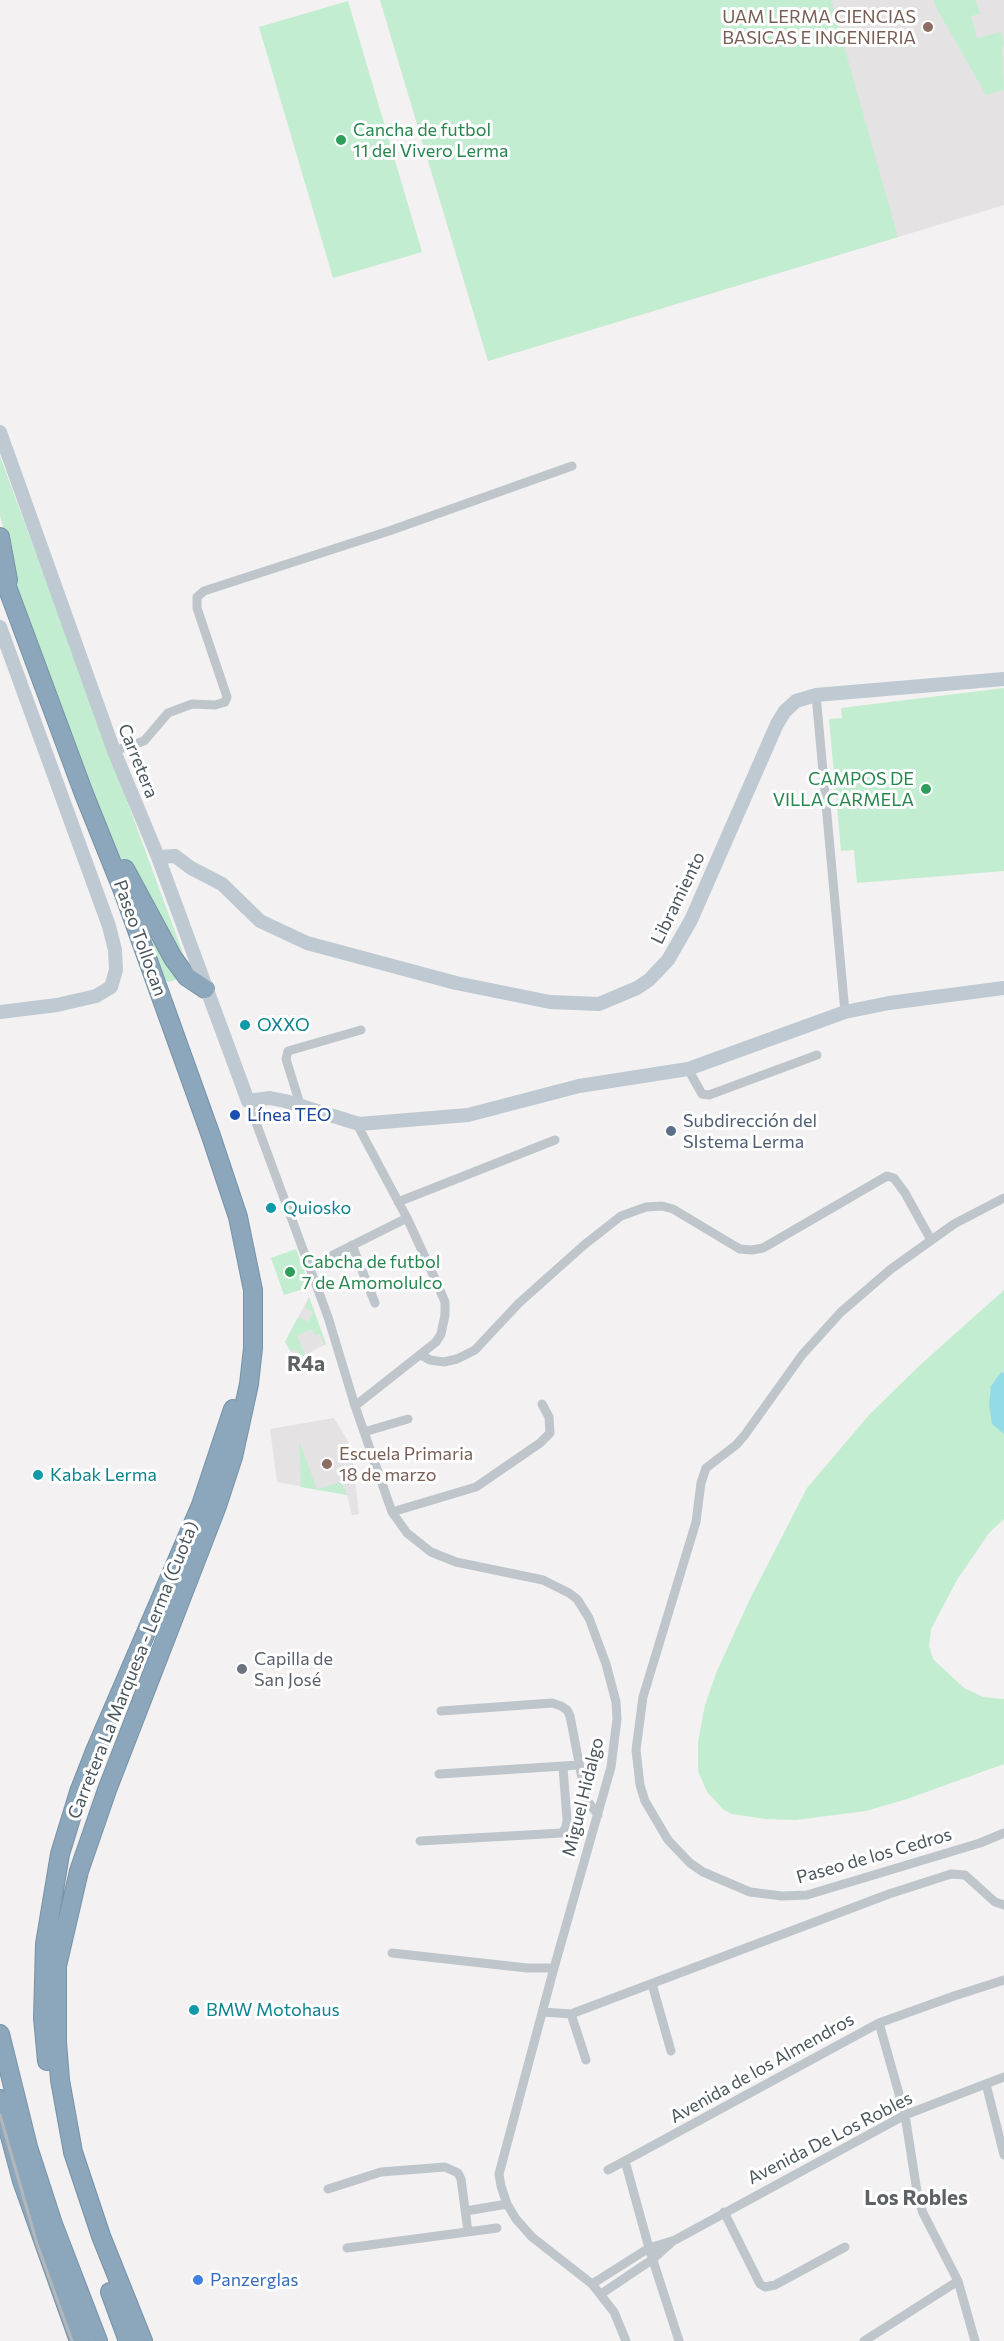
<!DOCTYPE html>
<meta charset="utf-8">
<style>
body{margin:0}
canvas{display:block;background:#f3f1f1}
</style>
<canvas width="1004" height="2341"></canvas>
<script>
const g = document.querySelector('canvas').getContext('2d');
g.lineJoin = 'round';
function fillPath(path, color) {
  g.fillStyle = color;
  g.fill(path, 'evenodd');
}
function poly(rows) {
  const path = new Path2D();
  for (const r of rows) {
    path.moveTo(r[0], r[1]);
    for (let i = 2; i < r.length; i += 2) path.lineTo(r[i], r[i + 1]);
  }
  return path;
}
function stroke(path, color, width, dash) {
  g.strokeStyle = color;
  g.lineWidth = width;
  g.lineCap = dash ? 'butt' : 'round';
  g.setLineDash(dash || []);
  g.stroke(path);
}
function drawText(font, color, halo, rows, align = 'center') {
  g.font = font + ' Commissioner,sans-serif';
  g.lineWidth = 6;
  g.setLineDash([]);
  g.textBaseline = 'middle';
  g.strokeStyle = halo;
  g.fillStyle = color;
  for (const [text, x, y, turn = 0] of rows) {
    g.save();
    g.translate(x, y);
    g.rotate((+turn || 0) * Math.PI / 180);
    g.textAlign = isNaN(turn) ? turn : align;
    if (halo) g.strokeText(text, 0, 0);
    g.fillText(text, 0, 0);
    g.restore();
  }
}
fillPath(poly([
 [380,0,1004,0,1004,205,488,361],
 [309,1297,326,1344,296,1360,285,1342],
 [334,1418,348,1441,353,1462,359,1514,352,1515,347,1495,277,1482,270,1429]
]), '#e4e2e2');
fillPath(poly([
 [380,0,831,0,898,237,488,361],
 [933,0,976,0,980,14,971,16,977,38,1001,32,1004,42,1002,50,1004,90,986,95,937,9],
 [348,1,422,252,333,278,259,27],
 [0,456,187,964,180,978,169,982,160,978,95,818,17,586,0,515],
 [1004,688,1004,871,857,883,854,850,841,851,829,719,842,718,841,708],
 [296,1249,310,1287,284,1295,271,1258],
 [1004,1290,1004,1519,989,1533,957,1580,931,1629,929,1646,933,1659,964,1688,983,1697,1004,1699,1004,1764,907,1799,866,1811,796,1820,765,1819,732,1814,724,1810,707,1792,698,1771,698,1742,705,1705,717,1671,751,1597,807,1488,869,1415,919,1366],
 [309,1297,326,1344,324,1345,320,1334,315,1335,311,1329,297,1336,305,1355,301,1357,297,1350,291,1352,285,1342,298,1317,308,1322,313,1312,305,1308],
 [299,1441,317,1489,341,1482,347,1495,301,1487]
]), '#c3edd0');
fillPath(poly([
 [1001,1372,1004,1373,1004,1434,992,1424,989,1404,991,1386]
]), '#93dce7');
const highway = poly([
 [0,537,8,580],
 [0,568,84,794,123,891,211,1136,238,1217,253,1290,253,1348,249,1384,233,1457,217,1506,107,1790,79,1871,57,1966,57,2042,60,2080,73,2152,101,2236,143,2341],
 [125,869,173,958,187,977,205,989],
 [0,2034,28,2147,53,2224,98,2341],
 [47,2061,43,2018,45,1944,60,1854,79,1792,95,1751,201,1505,233,1409],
 [0,2099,22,2181,79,2341],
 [110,2292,128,2341]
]);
stroke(highway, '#7793a7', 20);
stroke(poly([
 [816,695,845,1012],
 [114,751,144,741,168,713,192,704,215,705,225,702,227,697,197,608,197,597,204,591,389,531,572,466],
 [688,1069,702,1094,709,1095,817,1055],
 [248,1101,328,1317,355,1406,392,1512,407,1533,431,1552,456,1562,543,1580,569,1593,577,1599,589,1618,606,1664,616,1702,617,1719,611,1767,554,1968,499,2174,501,2186,507,2204,516,2219,532,2237,592,2284,614,2312,626,2341],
 [300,1104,286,1059,288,1051,361,1030],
 [1004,1198,954,1224,891,1269,841,1312,802,1355,744,1436,736,1445,706,1468,701,1483,696,1522,643,1697,636,1750,640,1785,645,1801,668,1840,690,1863,703,1872,750,1892,782,1896,807,1895,980,1843,1004,1833],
 [398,1202,555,1140],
 [352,1245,375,1303],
 [333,1255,407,1218],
 [421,1355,430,1360,444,1362,457,1359,475,1350,519,1303,584,1245,621,1216,646,1207,662,1206,673,1209,733,1245,740,1249,752,1250,763,1248,887,1176,894,1178,905,1193,931,1240],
 [355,1406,436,1342,441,1334,445,1315,445,1302,436,1281,407,1218,360,1130,359,1124],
 [364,1432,408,1419],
 [392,1512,476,1487,540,1443,550,1433,549,1417,542,1404],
 [441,1711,552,1703,561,1706,567,1710,570,1716,586,1799,598,1815],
 [439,1774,579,1765],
 [420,1841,562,1833,566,1827,567,1820,563,1767],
 [392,1953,527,1968,554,1968],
 [652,1984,671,2051],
 [543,2012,571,2014,889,1894,951,1874,965,1875,995,1902,1004,1905],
 [571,2014,586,2060],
 [879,2023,905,2115,918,2198,923,2213,958,2281,975,2341],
 [986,2084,1004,2155],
 [625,2161,649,2248,679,2341],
 [608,2170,879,2023,954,1996,1004,1980],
 [328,2189,381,2172,445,2167,458,2173,461,2179,468,2232],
 [466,2211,507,2204],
 [724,2212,760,2284,765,2287,775,2285,845,2247],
 [347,2248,497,2228],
 [592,2284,649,2248,675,2240,905,2115,1004,2077],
 [601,2294,653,2259,671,2243],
 [864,2341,958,2281]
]), '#bec6cc', 9);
stroke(poly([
 [0,432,114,751,158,857,248,1101,270,1098,285,1101,359,1124,468,1115,579,1086,688,1069,845,1012,889,1003,1004,988],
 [0,627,109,926,115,950,116,970,111,987,96,996,57,1005,0,1012],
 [158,857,175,856,191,868,222,884,260,921,307,943,456,983,550,1002,599,1004,637,988,649,980,668,960,691,920,777,724,785,711,796,701,816,695,1004,679]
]), '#bec9d1', 14);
stroke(highway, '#8ca7bc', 18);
stroke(poly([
 [0,2115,37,2244,72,2341]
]), '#b3b7ba', 3);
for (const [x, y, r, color] of [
 [928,27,6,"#8d6e63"],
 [341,140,6,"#2e9e5b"],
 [926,789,6,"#2e9e5b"],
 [245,1025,6,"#0f9aa8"],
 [235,1115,6,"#1a4fb4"],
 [671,1131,6,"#5c6f8a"],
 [271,1208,6,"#0f9aa8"],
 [290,1272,6,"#2e9e5b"],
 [327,1464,6,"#8d6e63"],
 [38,1475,6,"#0f9aa8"],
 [242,1669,6,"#6b7280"],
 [194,2010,6,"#0f9aa8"],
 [198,2280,6,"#3f7fe0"]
]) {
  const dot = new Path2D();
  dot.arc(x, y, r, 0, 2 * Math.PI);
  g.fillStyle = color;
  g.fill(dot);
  stroke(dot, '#fff', 2);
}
drawText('18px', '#785e54', '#fff', [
 ["UAM LERMA CIENCIAS",916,17],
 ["BASICAS E INGENIERIA",916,38],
 ["Escuela Primaria",339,1454,"left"],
 ["18 de marzo",339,1475,"left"]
], 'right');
drawText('18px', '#27864d', '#fff', [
 ["Cancha de futbol",353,130],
 ["11 del Vivero Lerma",353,151],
 ["CAMPOS DE",914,779,"right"],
 ["VILLA CARMELA",914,800,"right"],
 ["Cabcha de futbol",302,1262],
 ["7 de Amomolulco",302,1283]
], 'left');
drawText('18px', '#4a565d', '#fff', [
 ["Carretera",138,761,68],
 ["Libramiento",678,898,-64],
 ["Paseo Tollocan",140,938,70],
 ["Carretera La Marquesa - Lerma (Cuota)",133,1670,-68],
 ["Miguel Hidalgo",583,1797,-76],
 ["Paseo de los Cedros",874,1856,-16],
 ["Avenida de los Almendros",762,2068,-29],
 ["Avenida De Los Robles",830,2138,-27]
]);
drawText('18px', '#0d838f', '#fff', [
 ["OXXO",257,1025],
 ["Quiosko",283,1208],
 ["Kabak Lerma",50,1475],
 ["BMW Motohaus",206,2010]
], 'left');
drawText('18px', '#164399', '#fff', [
 ["Línea TEO",247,1115]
], 'left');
drawText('18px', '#4e5e75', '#fff', [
 ["Subdirección del",683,1121],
 ["SIstema Lerma",683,1142]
], 'left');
drawText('18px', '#5b616d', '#fff', [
 ["Capilla de",254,1659],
 ["San José",254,1680]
], 'left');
drawText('18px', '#366cbe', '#fff', [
 ["Panzerglas",210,2280]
], 'left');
drawText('bold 21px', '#5e6265', '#fff', [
 ["R4a",306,1364],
 ["Los Robles",916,2198]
]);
</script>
